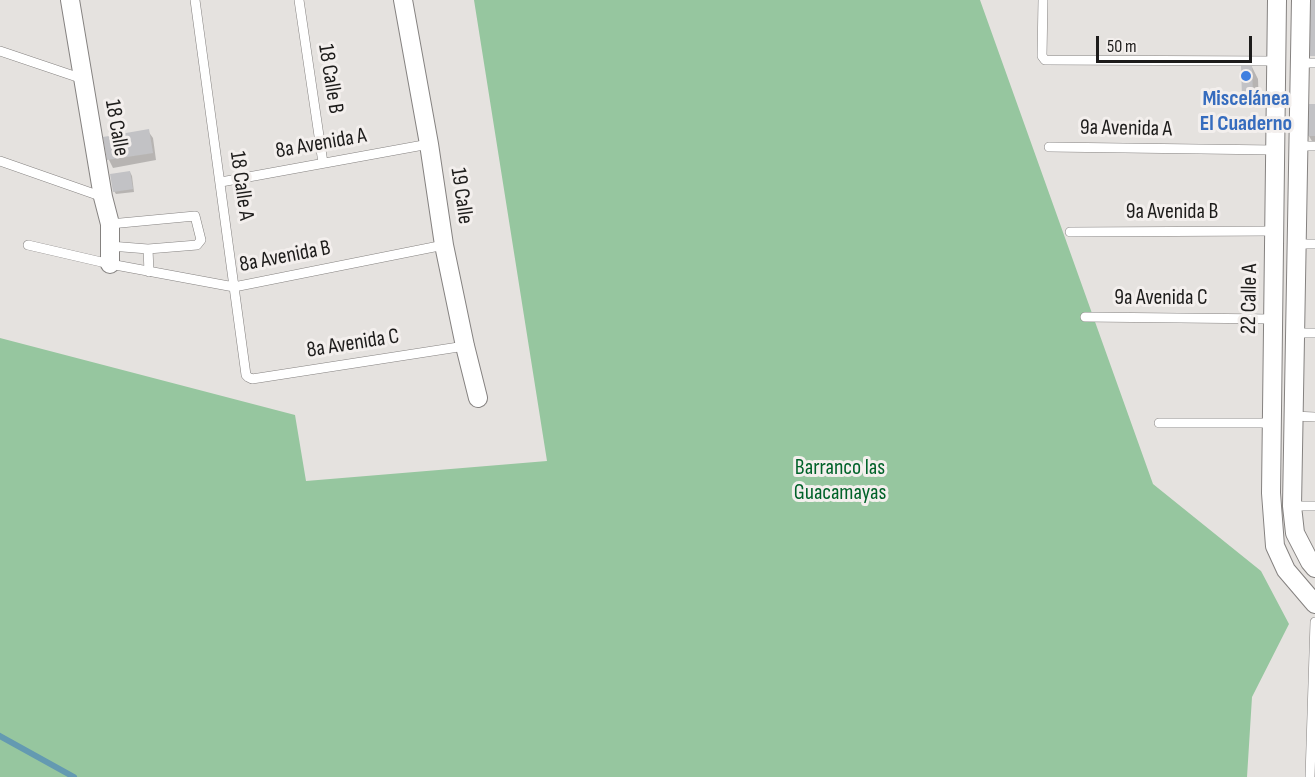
<!DOCTYPE html>
<meta charset="utf-8">
<style>
body{margin:0}
#map{position:relative;width:1315px;height:777px;overflow:hidden;background:#e5e2df;font-family:"Sofia Sans Condensed",sans-serif}
canvas{display:block}
.scale{position:absolute;left:1096px;top:36px;width:156px;height:27px;box-sizing:border-box;border:3px solid #1d1c1b;border-top:0;padding-left:8px;font-size:18px;line-height:21px;white-space:nowrap;color:#1d1c1b;-webkit-text-stroke:4px #f3efed;paint-order:stroke}
</style>
<div id="map">
<canvas width="1315" height="777"></canvas>
<div class="scale">50 m</div>
</div>
<script>
const g = document.querySelector('canvas').getContext('2d');
g.lineJoin = 'round';
function fillPath(path, color) {
  g.fillStyle = color;
  g.fill(path, 'evenodd');
}
function poly(rows) {
  const path = new Path2D();
  for (const r of rows) {
    path.moveTo(r[0], r[1]);
    for (let i = 2; i < r.length; i += 2) path.lineTo(r[i], r[i + 1]);
  }
  return path;
}
function stroke(path, color, width, dash) {
  g.strokeStyle = color;
  g.lineWidth = width;
  g.lineCap = dash ? 'butt' : 'round';
  g.setLineDash(dash || []);
  g.stroke(path);
}
function drawText(font, color, halo, rows, align = 'center') {
  g.font = font + ' "Sofia Sans Condensed",sans-serif';
  g.lineWidth = 6;
  g.setLineDash([]);
  g.textBaseline = 'middle';
  g.strokeStyle = halo;
  g.fillStyle = color;
  for (const [text, x, y, turn = 0] of rows) {
    g.save();
    g.translate(x, y);
    g.rotate((+turn || 0) * Math.PI / 180);
    g.textAlign = isNaN(turn) ? turn : align;
    if (halo) g.strokeText(text, 0, 0);
    g.fillText(text, 0, 0);
    g.restore();
  }
}
fillPath(poly([
 [474,0,980,0,1153,484,1261,571,1289,624,1252,697,1247,777,0,777,0,338,295,415,306,481,547,461]
]), '#96c69f');
fillPath(poly([
 [1252,67,1258,79,1259,108,1250,108,1244,96],
 [1315,105,1315,143,1313,143,1309,136],
 [148,131,153,138,156,160,113,168,109,160,105,138],
 [130,172,132,176,134,192,116,194,114,191]
]), '#0003');
stroke(poly([
 [0,736,74,777]
]), '#649ab1', 6);
fillPath(poly([
 [1306,0,1315,0,1315,56,1305,56],
 [1241,66,1252,66,1253,96,1242,97],
 [1308,104,1315,104,1315,136,1307,136],
 [149,129,153,153,107,160,103,137],
 [130,171,133,189,113,192,110,174]
]), '#c2c2c5');
const lane = poly([
 [195,0,246,375,248,377,252,379,465,346],
 [299,0,323,163],
 [1043,0,1042,56,1045,60,1275,61],
 [0,51,83,79],
 [1300,63,1315,63],
 [1298,146,1315,146],
 [1049,147,1275,150],
 [0,161,103,197],
 [221,182,429,144],
 [110,224,195,216,201,240,197,245,148,249,110,246],
 [1070,232,1275,231],
 [1297,244,1315,244],
 [28,245,110,264,234,287,444,245],
 [148,249,149,272],
 [1085,317,1273,319],
 [1295,333,1315,333],
 [1294,416,1315,417],
 [1159,423,1272,423],
 [1292,506,1315,506],
 [1310,777,1315,622]
]);
const street = poly([
 [70,0,103,197,110,224,110,264],
 [403,0,429,144,444,245,465,346,478,398],
 [1277,0,1271,493,1275,546,1286,570,1315,604],
 [1301,0,1292,506,1295,533,1310,562,1315,568]
]);
stroke(lane, '#858280', 10);
stroke(street, '#858280', 20);
stroke(lane, '#fff', 9);
stroke(street, '#fff', 18);
for (const [x, y, r, color] of [
 [1246,76,6,"#3f7fe0"]
]) {
  const dot = new Path2D();
  dot.arc(x, y, r, 0, 2 * Math.PI);
  g.fillStyle = color;
  g.fill(dot);
  stroke(dot, '#f3efed', 2);
}
drawText('22px', '#1d1c1b', '#f3efed', [
 ["18 Calle B",330,79,81],
 ["18 Calle",116,128,80],
 ["9a Avenida A",1126,129,1],
 ["8a Avenida A",321,144,-10],
 ["18 Calle A",241,186,82],
 ["19 Calle",461,196,82],
 ["9a Avenida B",1172,212],
 ["8a Avenida B",285,257,-11],
 ["9a Avenida C",1161,298],
 ["22 Calle A",1250,299,-89],
 ["8a Avenida C",353,344,-9]
]);
drawText('bold 22px', '#366cbe', '#f3efed', [
 ["Miscelánea",1246,99],
 ["El Cuaderno",1246,124]
]);
drawText('22px', '#006229', '#f3efed', [
 ["Barranco las",840,468],
 ["Guacamayas",840,493]
]);
</script>
